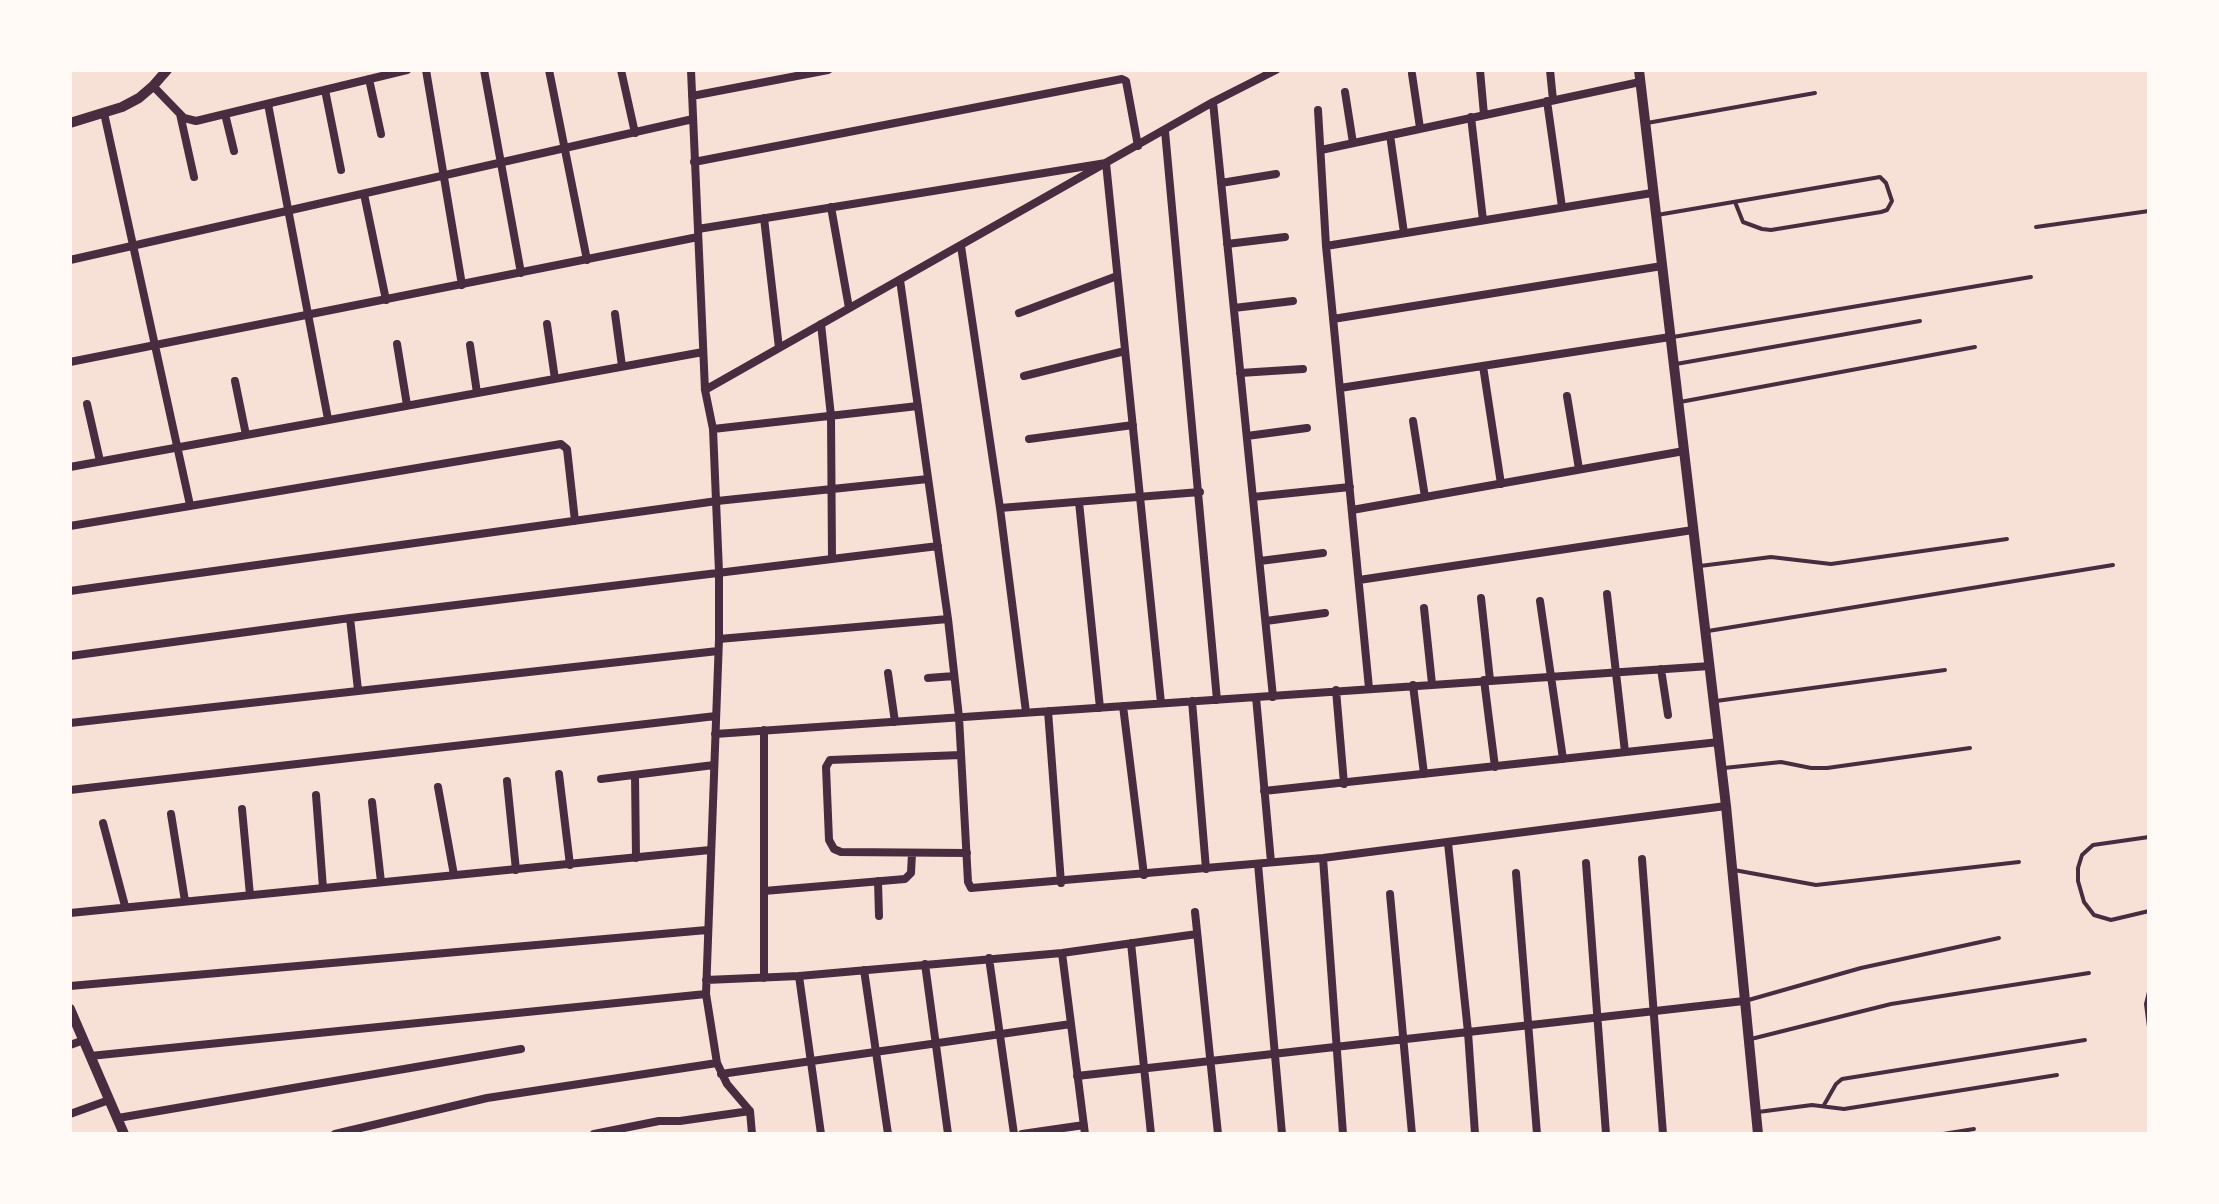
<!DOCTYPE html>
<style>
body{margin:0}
#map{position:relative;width:2219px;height:1204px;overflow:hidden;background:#f7e1d7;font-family:Barlow,sans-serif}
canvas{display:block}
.frame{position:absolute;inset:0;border:72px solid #fffaf5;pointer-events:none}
</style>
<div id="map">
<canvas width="2219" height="1204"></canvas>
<div class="frame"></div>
</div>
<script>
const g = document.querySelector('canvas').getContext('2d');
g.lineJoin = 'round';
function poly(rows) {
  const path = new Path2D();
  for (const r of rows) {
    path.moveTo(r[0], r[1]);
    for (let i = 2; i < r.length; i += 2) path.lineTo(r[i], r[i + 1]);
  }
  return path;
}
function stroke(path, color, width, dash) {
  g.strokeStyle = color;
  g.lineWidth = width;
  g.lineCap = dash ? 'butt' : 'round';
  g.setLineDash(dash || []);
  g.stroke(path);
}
stroke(poly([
 [1647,123,1815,93],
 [1657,215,1880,177,1886,183,1892,201,1887,210,1881,212,1771,230,1762,229,1743,222,1735,202],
 [2036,227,2149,211],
 [1673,337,2031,277],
 [1676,364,1920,321],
 [1680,402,1975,347],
 [1700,566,1771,557,1831,564,2007,539],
 [1708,631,2113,565],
 [1716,701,1945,670],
 [1724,768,1781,762,1811,768,1827,768,1970,748],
 [2149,837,2093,845,2082,855,2078,868,2078,881,2084,902,2094,915,2111,920,2149,911],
 [1734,870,1816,885,2019,862],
 [2149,992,2146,1004,2149,1027],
 [1745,1001,1861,968,1999,938],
 [1751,1039,1891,1004,2089,973],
 [1824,1105,1836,1084,1842,1079,2085,1040],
 [1758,1112,1812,1105,1844,1109,2057,1075],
 [1943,1134,1974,1129]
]), '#4a2c40', 4);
stroke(poly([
 [426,70,462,285],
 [484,70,521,273],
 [549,70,587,260],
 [621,70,635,133],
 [691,70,705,390,713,429,719,572,719,639,706,994,717,1063,727,1084,750,1111,752,1134],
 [1480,70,1484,115],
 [1550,70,1553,100],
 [1412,74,1420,128],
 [369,79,381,134],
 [153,86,184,118,196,121,407,70],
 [325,90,341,170],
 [1345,92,1353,143],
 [692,96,828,70],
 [1547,101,1562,207],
 [1213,102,1273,697],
 [268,104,328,419],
 [1318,110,1326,246,1369,688],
 [104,113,190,505],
 [180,114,194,177],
 [225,114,234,151],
 [1471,117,1483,220],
 [1165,131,1217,700],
 [1390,135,1404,233],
 [1321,150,1640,82],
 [694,162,1122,79,1126,81,1138,146],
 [1221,183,1276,174],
 [364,194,386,300],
 [831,207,849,308],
 [764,218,779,348],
 [698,229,1106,163,1161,703],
 [1227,244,1285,237],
 [961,246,1000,508,1026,712],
 [1326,246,1652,193],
 [70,260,693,119],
 [900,280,948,619,959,717,968,882,971,888,1323,858,1726,806],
 [1234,308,1293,301],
 [1019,313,1117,276],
 [615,314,622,366],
 [1333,319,1662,266],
 [547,324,555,379],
 [821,324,831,416,832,559],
 [397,344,407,405],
 [470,345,477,393],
 [70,362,698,237],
 [1483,366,1501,484],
 [1240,373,1303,369],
 [1024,376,1125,351],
 [235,381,246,435],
 [1340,388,1670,337],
 [705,390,1213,102,1276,70],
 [1567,396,1579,469],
 [87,404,100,461],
 [1413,421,1425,497],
 [713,429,918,406],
 [1247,436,1307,428],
 [1029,439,1133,425],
 [70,467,703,352],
 [1253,497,1350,487],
 [1079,502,1100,708],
 [1000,508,1200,492],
 [1352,510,1684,451],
 [70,526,561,444,567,449,575,521],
 [1260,561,1323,553],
 [1359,580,1693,530],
 [70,591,717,501,928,479],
 [1607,594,1625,752],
 [1481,598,1490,680],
 [1540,601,1563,759],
 [1424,608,1432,684],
 [350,618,358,690],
 [1266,621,1325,613],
 [719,639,948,619],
 [70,656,350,618,938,546],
 [1661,669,1668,715],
 [888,673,895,722],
 [928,678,954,676],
 [1484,680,1495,767],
 [1413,685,1424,774],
 [1336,690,1344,784],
 [1256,697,1271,862],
 [1192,701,1206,869],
 [1123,706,1144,875],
 [1048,711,1061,883],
 [70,723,718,651],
 [715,734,1710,666],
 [961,755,830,760,826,767,829,840,834,849,841,852,967,853],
 [559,774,570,865],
 [635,775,636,858],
 [601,779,714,765],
 [507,781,516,870],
 [438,787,454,875],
 [70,790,716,716],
 [1264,791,1719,742],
 [316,795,323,888],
 [372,802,381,882],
 [242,809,250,895],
 [171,814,185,901],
 [103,823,125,906],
 [1448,843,1468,1032,1475,1134],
 [1323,858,1343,1134],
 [1642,859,1663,1134],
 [1586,863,1606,1134],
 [1258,864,1282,1134],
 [1516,873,1537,1134],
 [878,881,879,916],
 [764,891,905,879,911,873,912,853],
 [1390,894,1412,1134],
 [1195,912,1218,1134],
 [70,913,710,850],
 [1131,943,1151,1134],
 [1062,953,1085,1134],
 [989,958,1014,1134],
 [925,964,948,1134],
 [864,970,888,1134],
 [799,976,821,1134],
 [764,978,764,730],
 [706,980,799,976,1062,953,1197,934],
 [70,986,707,930],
 [70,1045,84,1040],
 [90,1056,706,994],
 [721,1074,1071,1024],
 [1077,1076,1744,1001],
 [70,1114,109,1100],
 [118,1118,521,1049],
 [335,1134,487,1098,717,1063],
 [594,1134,659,1121,680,1121,750,1111],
 [1022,1134,1084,1125]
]), '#4a2c40', 8);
stroke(poly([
 [1639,70,1726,806,1758,1134],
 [70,123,122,107,139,98,153,86,167,70],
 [70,1009,124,1134]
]), '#4a2c40', 10);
</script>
